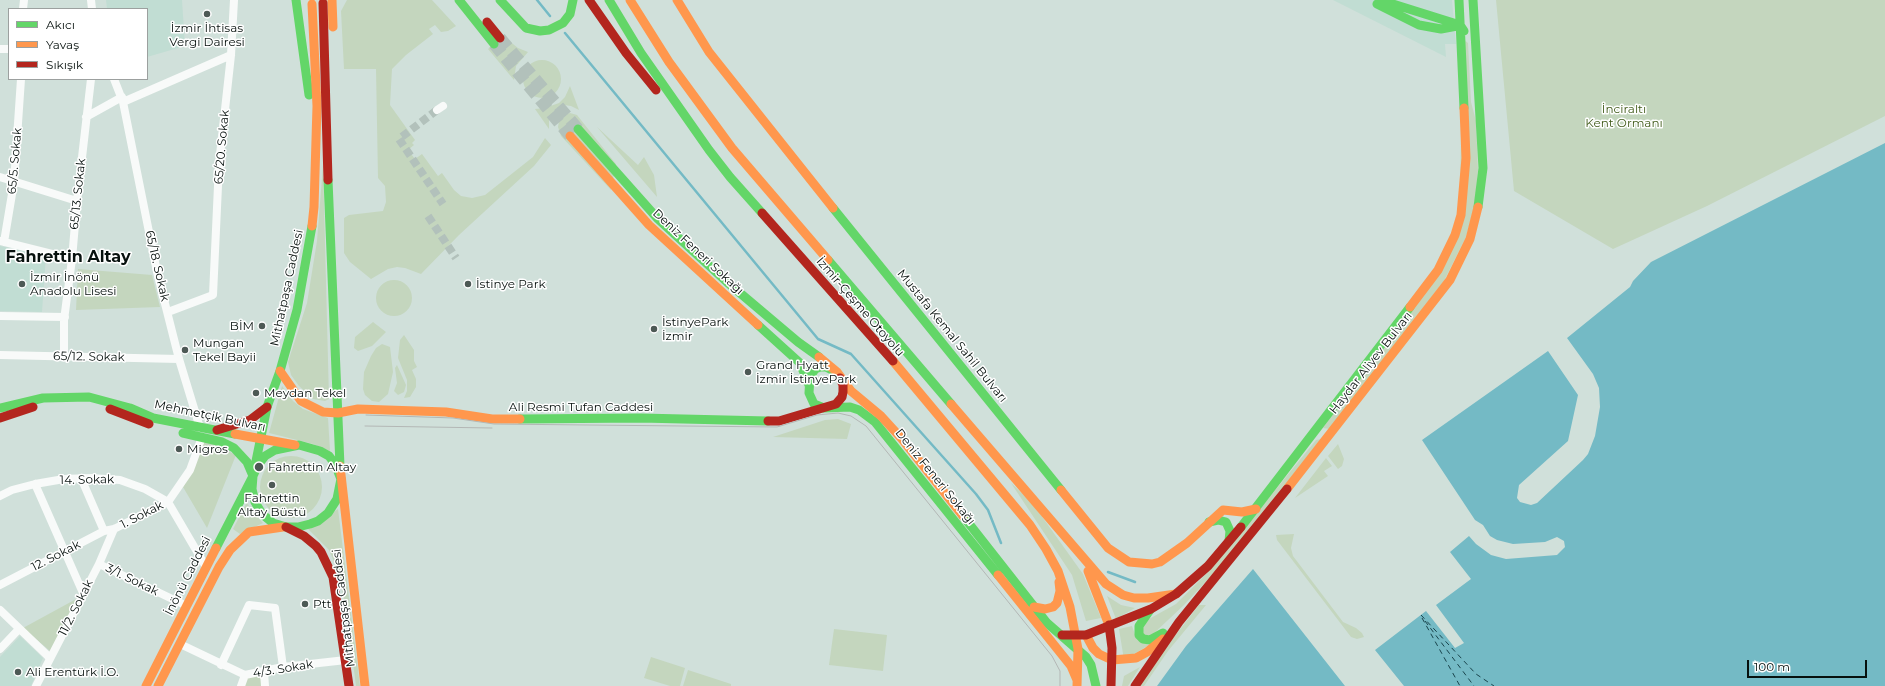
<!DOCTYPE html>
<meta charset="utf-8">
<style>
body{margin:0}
#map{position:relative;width:1885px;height:686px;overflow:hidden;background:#d0e0da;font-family:Montserrat,sans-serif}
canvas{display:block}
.legend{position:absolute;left:8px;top:8px;width:140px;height:72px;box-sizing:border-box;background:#fff;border:1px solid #9ca09f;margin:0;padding:5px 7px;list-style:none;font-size:12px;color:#07110e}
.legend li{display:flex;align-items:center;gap:8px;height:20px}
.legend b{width:20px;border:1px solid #9ca09f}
.scale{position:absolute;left:1747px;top:660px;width:120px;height:18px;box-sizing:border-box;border:2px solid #07110e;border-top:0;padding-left:5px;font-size:12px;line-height:14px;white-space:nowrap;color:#07110e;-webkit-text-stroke:3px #fff;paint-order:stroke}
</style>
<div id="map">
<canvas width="1885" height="686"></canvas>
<ul class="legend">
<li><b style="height:5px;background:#63d668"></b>Akıcı</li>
<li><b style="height:5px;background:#ff974d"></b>Yavaş</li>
<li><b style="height:5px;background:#b3261e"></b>Sıkışık</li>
</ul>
<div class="scale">100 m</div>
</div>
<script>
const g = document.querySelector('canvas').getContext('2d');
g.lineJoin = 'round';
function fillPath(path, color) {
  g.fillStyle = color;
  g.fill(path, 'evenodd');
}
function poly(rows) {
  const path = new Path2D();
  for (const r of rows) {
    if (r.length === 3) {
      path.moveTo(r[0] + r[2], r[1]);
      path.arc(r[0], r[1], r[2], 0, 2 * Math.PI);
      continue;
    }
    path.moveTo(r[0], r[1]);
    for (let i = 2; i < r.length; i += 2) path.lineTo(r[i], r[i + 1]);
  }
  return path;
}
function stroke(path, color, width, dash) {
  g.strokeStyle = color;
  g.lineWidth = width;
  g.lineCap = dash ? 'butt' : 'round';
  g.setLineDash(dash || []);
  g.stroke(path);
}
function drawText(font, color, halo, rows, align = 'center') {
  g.font = font + ' Montserrat,sans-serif';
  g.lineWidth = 3;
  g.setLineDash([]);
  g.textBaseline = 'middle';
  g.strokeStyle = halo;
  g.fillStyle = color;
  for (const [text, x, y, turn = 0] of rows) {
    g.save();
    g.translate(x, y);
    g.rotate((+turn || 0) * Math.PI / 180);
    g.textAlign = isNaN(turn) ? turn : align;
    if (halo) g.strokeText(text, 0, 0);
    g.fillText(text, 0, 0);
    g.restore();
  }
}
fillPath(poly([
 [106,0,182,0,185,46,147,57,147,9,107,9],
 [1333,0,1452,0,1456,44,1445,44,1446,57],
 [0,246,46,256,42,312,0,311],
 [20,636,43,658,31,686,0,686,0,657]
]), '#c1ddd3');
fillPath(poly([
 [347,0,432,0,456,26,448,31,441,32,435,25,429,29,433,34,406,55,392,69,390,105,415,140,412,143,414,145,408,150,415,159,422,154,438,176,442,173,454,190,461,196,472,198,485,195,533,157,545,138,551,145,534,166,459,235,421,274,405,268,397,267,388,269,371,279,350,262,344,253,344,218,349,215,383,211,386,202,385,186,378,178,376,69,344,69,341,11],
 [1496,0,1885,0,1885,116,1707,206,1613,249,1514,191],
 [503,36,518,48,528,52,516,66,514,80,488,49],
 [1463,39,1468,43,1471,102,1476,121,1478,170,1475,203,1466,237,1444,281,1330,429,1323,428,1459,236],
 [542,79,19],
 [570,86,579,110,571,106,564,105,556,109,549,118,549,129,535,109,545,108,559,103,565,97],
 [570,113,577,115,616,164,611,190,561,136,558,127,559,121,563,115],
 [597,127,638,165,644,157,654,175,657,197],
 [323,165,329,399,325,401,313,399,299,386,291,375,288,362,307,303,317,241],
 [78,269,152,275,160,307,76,310],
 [394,298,18],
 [373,322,386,332,372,346,358,351,354,348,355,337],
 [404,335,414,350,414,361,417,367,412,370,416,379,416,387,410,397,404,398,407,391,407,380,398,358,400,340],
 [382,344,390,347,393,372,388,394,379,402,372,401,365,395,363,389,364,372,371,356,376,348],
 [397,365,406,385,404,392,398,395,394,391,397,383,395,368],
 [282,386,293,401,303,409,328,418,330,451,313,444,269,433],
 [838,419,851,424,847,439,773,437,825,420],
 [204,439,236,455,207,528,183,487,190,474],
 [1321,439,1229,557,1184,605,1151,636,1143,635,1140,624,1176,604,1212,568,1316,440],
 [1338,444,1344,459,1342,466,1338,469,1328,456],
 [291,487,31],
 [1326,458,1332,466,1324,471,1328,476,1295,498],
 [1011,483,1033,504,1083,574,1101,618,1086,621,1072,575],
 [247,502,251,510,263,523,240,534,233,529],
 [338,509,360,686,356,686,347,616,339,573,329,550,308,529],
 [1294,534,1291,548,1293,556,1343,622,1356,628,1362,633,1364,637,1357,639,1351,637,1277,540,1276,535],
 [1107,596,1121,605,1135,608,1116,619],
 [78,598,50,651,23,628],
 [1199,605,1206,605,1168,651,1144,686,1140,686,1164,650],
 [1132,626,1137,640,1149,645,1124,660,1119,629],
 [834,629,887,635,883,671,829,665],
 [651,657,685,668,680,686,670,686,644,678],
 [1140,667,1128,686,1122,686,1124,676],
 [688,670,731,684,731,686,683,686],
 [264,672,265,686,241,686,245,675]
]), '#c4d6be');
fillPath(poly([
 [1885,143,1885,686,1404,686,1375,650,1426,611,1455,648,1464,643,1436,605,1471,579,1450,552,1469,536,1476,544,1491,555,1506,559,1557,555,1565,547,1564,541,1557,537,1545,542,1513,544,1497,540,1490,536,1483,525,1475,520,1422,440,1548,351,1578,395,1568,441,1519,485,1517,498,1520,502,1531,505,1537,503,1583,460,1588,454,1595,436,1600,407,1599,388,1593,374,1567,338,1630,287,1633,281,1651,262],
 [1253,569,1345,686,1157,686,1186,646]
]), '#74bac5');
stroke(poly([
 [537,0,550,16],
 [565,33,818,339,851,354,976,494,988,510,1001,543],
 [1108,572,1135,582]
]), '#74bac5', 2.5);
stroke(poly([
 [1421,615,1476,674,1494,686],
 [1422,618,1460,686],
 [1425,621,1474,686]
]), '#19444c', 1, [5, 4]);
stroke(poly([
 [437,110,399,139,443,204],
 [428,216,456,258]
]), '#b2c1bb', 8, [8, 4]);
stroke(poly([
 [500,38,578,129],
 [494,44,570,136]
]), '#b2c1bb', 12, [12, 6]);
stroke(poly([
 [91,0,92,9],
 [23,9,24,0],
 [0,49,9,49],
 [114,79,123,102,157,272,179,359,200,428],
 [123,102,231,55],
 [437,110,443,106],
 [86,117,122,97],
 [0,177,77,201],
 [0,241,72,259],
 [4,242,14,182,21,79],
 [168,312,213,295,219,164,231,55,234,0],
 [0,316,65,317],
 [0,355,179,359],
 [64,357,64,320,72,259,77,201,91,79],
 [81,478,104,531],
 [35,484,83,593],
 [0,496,12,490,35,484,64,479,91,478,120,480,145,489,168,502,206,567],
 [99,564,187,606],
 [0,585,104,531,114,529,168,502,190,470,202,437],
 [0,610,50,658],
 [180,644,245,675,283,667,346,660],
 [0,649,19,629],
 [221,665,249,605,275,608,283,667],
 [264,672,265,686],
 [36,686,99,564,114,529],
 [241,686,245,675]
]), '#f8faf9', 8);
stroke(poly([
 [296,0,309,95],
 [459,0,494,44],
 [500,0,526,28,540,31,549,30,563,23,570,14,573,0],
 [609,0,641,53,709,150,730,177,762,213],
 [1380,0,1460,25,1464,31],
 [1459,0,1464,108],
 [1473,0,1483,168,1478,207],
 [1377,4,1419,25,1441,29,1457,26],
 [578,129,658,219,727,282,798,342,819,357],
 [328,180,340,466],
 [833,208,1061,490],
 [828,260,951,404],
 [758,325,800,363,809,385],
 [834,371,826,367,820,367,815,369,810,377,809,393,814,404,824,408,850,407,859,410,875,422,998,575],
 [0,408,43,398,89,397,130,408,153,418,235,434],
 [520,419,641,418,768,421],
 [183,433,222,442,234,448,247,462,253,476],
 [299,445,320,451,329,456,335,464,341,479,337,499,328,513,318,521,310,524,298,527,286,527,273,523,262,514,255,502,252,489,253,476,258,465,265,456,275,450,299,445],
 [963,516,1047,623,1086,657,1091,665,1096,686],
 [1209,522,1218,520,1226,522,1230,531,1229,541],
 [1241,527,1410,307],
 [216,548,253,476,267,407,280,371,297,310,312,226],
 [1150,610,1139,626,1139,635,1143,639,1150,640,1163,633]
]), '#63d668', 9);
stroke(poly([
 [332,0,333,27],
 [630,0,669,62,732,148,828,260],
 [677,0,709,52,833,208],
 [570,136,649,225,758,325],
 [312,226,314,207,317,106,312,4],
 [1410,307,1438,270,1455,235,1461,215,1466,158,1464,108],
 [819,357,837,372,851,391,881,416,902,439,963,516],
 [893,361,1030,525,1046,549,1058,571,1070,607,1078,649],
 [280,371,301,401,323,412,338,413,358,409,446,412,492,419,520,419],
 [951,404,1106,584,1123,595,1134,598,1148,598,1176,594],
 [235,434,295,445],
 [340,466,365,686],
 [1287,489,1450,280,1470,239,1478,207],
 [1061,490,1108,548,1129,562,1152,564,1160,562,1187,543,1223,510,1242,512,1256,509],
 [1088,571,1109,625],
 [998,575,1071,666,1077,680],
 [1034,607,1045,609,1053,607,1057,603,1060,591,1059,582],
 [1086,635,1093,648,1099,654,1112,660,1136,658,1147,652,1163,639],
 [146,686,216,548],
 [158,686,219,567,230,550,249,532,283,527],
 [1077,686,1078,649]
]), '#ff974d', 9);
stroke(poly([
 [589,0,626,53,656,90],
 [323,3,328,180],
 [487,22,500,38],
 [762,213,893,361],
 [110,409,149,424],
 [0,418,33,407],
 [768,421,779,421,836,404,842,397,843,392,843,385,840,378],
 [217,430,250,420,267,407],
 [286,527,304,536,316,546,321,552,333,577,349,686],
 [1109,625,1112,648,1111,686],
 [1062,635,1086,635,1151,609,1176,594,1208,566,1241,527],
 [1135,686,1179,622,1287,489]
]), '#b3261e', 9);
stroke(poly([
 [366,415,453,418,494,424,777,427,817,415,838,413,851,416,866,426,1052,656,1060,671,1060,686],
 [365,426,492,428]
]), '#b3b7b5', 1);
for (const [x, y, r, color] of [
 [207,14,4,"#4d5955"],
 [22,284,4,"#4d5955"],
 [468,284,4,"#4d5955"],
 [262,326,4,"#4d5955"],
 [654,329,4,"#4d5955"],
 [185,350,4,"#4d5955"],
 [748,372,4,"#4d5955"],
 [256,393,4,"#4d5955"],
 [179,449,4,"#4d5955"],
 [259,467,5,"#4d5955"],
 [272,485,4,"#4d5955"],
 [305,604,4,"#4d5955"],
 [18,672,4,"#4d5955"]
]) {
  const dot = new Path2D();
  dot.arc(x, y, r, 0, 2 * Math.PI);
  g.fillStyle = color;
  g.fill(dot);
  stroke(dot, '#fff', 1.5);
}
drawText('12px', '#07110e', '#fff', [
 ["İzmir İhtisas",207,28,"center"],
 ["Vergi Dairesi",207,42,"center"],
 ["İzmir İnönü",30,277],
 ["Anadolu Lisesi",30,291],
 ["İstinye Park",476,284],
 ["İstinyePark",662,322],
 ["İzmir",662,336],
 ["BİM",254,326,"right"],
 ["Mungan",193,343],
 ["Tekel Bayii",193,357],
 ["Grand Hyatt",756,365],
 ["İzmir İstinyePark",756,379],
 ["Meydan Tekel",264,393],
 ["Migros",187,449],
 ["Fahrettin Altay",268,467],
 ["Fahrettin",272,498,"center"],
 ["Altay Büstü",272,512,"center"],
 ["Ptt",313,604],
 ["Ali Erentürk İ.O.",26,672]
], 'left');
drawText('12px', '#3f5a18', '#fff', [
 ["İnciraltı",1624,109],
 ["Kent Ormanı",1624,123]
]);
drawText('12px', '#07110e', '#fff', [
 ["65/20. Sokak",222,147,-85],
 ["65/5. Sokak",15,161,-85],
 ["65/13. Sokak",78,194,-84],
 ["Deniz Feneri Sokağı",698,252,43],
 ["65/18. Sokak",157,266,77],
 ["Mithatpaşa Caddesi",287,288,-78],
 ["İzmir-Çeşme Otoyolu",860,307,49],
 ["Mustafa Kemal Sahil Bulvarı",952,336,51],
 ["65/12. Sokak",89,357,1],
 ["Haydar Aliyev Bulvarı",1371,363,-52],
 ["Ali Resmi Tufan Caddesi",581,407],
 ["Mehmetçik Bulvarı",210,416,12],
 ["Deniz Feneri Sokağı",935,477,51],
 ["14. Sokak",87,480,-1],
 ["1. Sokak",142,515,-27],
 ["12. Sokak",56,556,-27],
 ["İnönü Caddesi",188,576,-63],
 ["3/1. Sokak",132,580,26],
 ["11/2. Sokak",76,608,-63],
 ["Mithatpaşa Caddesi",344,608,-97],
 ["4/3. Sokak",283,669,-9]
]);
drawText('bold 16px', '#07110e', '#fff', [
 ["Fahrettin Altay",68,257]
]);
</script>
